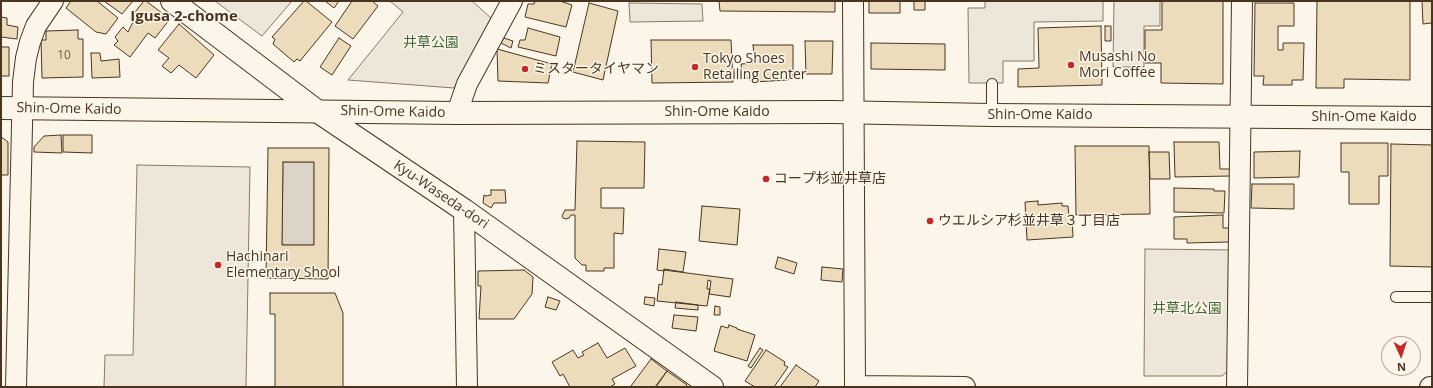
<!DOCTYPE html>
<meta charset="utf-8">
<style>
body{margin:0}
#map{position:relative;width:1433px;height:388px;overflow:hidden;background:#fbf6e9;font-family:"Open Sans",sans-serif}
canvas{display:block}
.frame{position:absolute;inset:0;border:2px solid #4a3520;pointer-events:none}
.north{position:absolute;left:1381px;top:336px;width:40px;height:40px;box-sizing:border-box;background:#fbf6e9;border:1px solid #b4a999;border-radius:50%;rotate:177deg;font-size:11px;font-weight:700;line-height:16px;text-align:center;color:#4a3520}
.north::after{content:'';display:block;margin:auto;width:14px;height:18px;background:#c62828;clip-path:polygon(50% 0,100% 100%,50% 72%,0 100%)}
</style>
<div id="map">
<canvas width="1433" height="388"></canvas>
<div class="frame"></div>
<div class="north">N</div>
</div>
<script>
const g = document.querySelector('canvas').getContext('2d');
g.lineJoin = 'round';
function fillPath(path, color) {
  g.fillStyle = color;
  g.fill(path, 'evenodd');
}
function poly(rows) {
  const path = new Path2D();
  for (const r of rows) {
    path.moveTo(r[0], r[1]);
    for (let i = 2; i < r.length; i += 2) path.lineTo(r[i], r[i + 1]);
  }
  return path;
}
function stroke(path, color, width, dash) {
  g.strokeStyle = color;
  g.lineWidth = width;
  g.lineCap = dash ? 'butt' : 'round';
  g.setLineDash(dash || []);
  g.stroke(path);
}
function drawText(font, color, halo, rows, align = 'center') {
  g.font = font + ' "Open Sans","Noto Sans JP",sans-serif';
  g.lineWidth = 3;
  g.setLineDash([]);
  g.textBaseline = 'middle';
  g.strokeStyle = halo;
  g.fillStyle = color;
  for (const [text, x, y, turn = 0] of rows) {
    g.save();
    g.translate(x, y);
    g.rotate((+turn || 0) * Math.PI / 180);
    g.textAlign = isNaN(turn) ? turn : align;
    if (halo) g.strokeText(text, 0, 0);
    g.fillText(text, 0, 0);
    g.restore();
  }
}
const green = poly([
 [215,1,292,1,262,36,215,1],
 [390,1,472,1,491,18,454,88,348,80,403,12,390,1],
 [137,165,250,167,246,387,104,387,105,355,133,355,137,165],
 [1145,249,1231,250,1230,369,1222,376,1144,376,1145,249]
]);
fillPath(green, '#ede6d9');
stroke(green, '#887966', 1);
const parking = poly([
 [985,1,1103,1,1103,21,1034,22,1034,61,1003,61,1003,83,969,83,968,8,985,8,985,1],
 [1114,1,1160,1,1160,26,1144,26,1144,67,1113,67,1114,1],
 [629,3,702,4,703,21,630,22,629,3]
]);
fillPath(parking, '#ede7d9');
stroke(parking, '#887966', 1);
const water = poly([
 [283,162,314,162,314,245,282,245,283,162]
]);
fillPath(water, '#dcd4c6');
stroke(water, '#887966', 1);
const building = poly([
 [71,1,97,1,118,18,106,34,96,32,66,8,71,1],
 [104,1,133,1,122,14,104,1],
 [144,1,146,1,170,19,155,38,148,33,130,57,114,45,118,41,115,37,123,27,128,32,133,22,130,18,144,1],
 [304,1,306,1,332,22,300,61,297,59,294,62,273,44,275,39,272,37,304,1],
 [325,1,339,1,334,8,325,1],
 [352,1,372,1,378,6,353,39,335,26,352,1],
 [535,1,560,1,572,5,566,27,525,17,528,4,534,4,535,1],
 [719,1,835,1,835,12,720,11,719,1],
 [869,1,900,1,900,13,869,13,869,1],
 [914,1,925,1,925,10,914,10,914,1],
 [1162,1,1223,1,1223,84,1161,83,1161,63,1145,63,1145,30,1162,30,1162,1],
 [1317,1,1410,1,1410,80,1344,79,1344,88,1316,88,1317,1],
 [1422,1,1432,1,1432,26,1431,23,1423,24,1422,1],
 [589,3,618,11,603,80,573,72,589,3],
 [1255,3,1294,3,1294,26,1278,26,1278,50,1283,50,1283,43,1304,43,1303,80,1292,80,1292,85,1263,85,1264,76,1254,76,1255,3],
 [1,17,7,18,7,25,18,27,17,39,1,37,1,17],
 [179,24,214,55,196,78,179,65,171,73,162,66,169,58,158,50,179,24],
 [1101,26,1102,85,1018,87,1018,69,1039,68,1038,28,1101,26],
 [1105,26,1111,26,1111,41,1105,41,1105,26],
 [528,28,560,37,556,56,518,47,520,40,525,40,528,28],
 [78,30,78,39,83,39,83,77,42,78,41,40,46,40,46,31,78,30],
 [339,38,351,46,332,75,320,67,339,38],
 [504,38,513,41,511,48,501,43,504,38],
 [651,40,731,40,733,82,652,83,651,40],
 [805,41,833,41,832,74,806,74,805,41],
 [871,43,945,44,945,70,871,69,871,43],
 [753,45,793,45,793,76,788,80,752,82,742,74,741,64,755,63,753,45],
 [1,47,9,47,9,76,1,76,1,47],
 [497,49,552,64,548,83,498,81,497,49],
 [91,53,100,53,101,61,119,59,120,77,92,78,91,53],
 [61,135,62,153,34,152,34,147,44,136,61,135],
 [63,135,92,135,92,153,63,152,63,135],
 [1,138,3,138,8,142,8,175,1,175,1,138],
 [577,141,645,142,644,188,601,188,601,208,624,208,623,234,614,233,614,268,604,268,604,271,586,271,586,265,582,265,575,258,575,215,571,215,569,218,566,219,563,218,562,216,565,210,575,210,577,141],
 [1174,142,1219,142,1220,169,1230,169,1231,176,1175,177,1174,142],
 [1341,143,1388,143,1388,176,1379,176,1379,204,1349,204,1349,172,1341,172,1341,143],
 [1391,144,1432,145,1432,267,1390,266,1391,144],
 [1075,146,1149,146,1150,214,1076,215,1075,146],
 [268,148,329,148,328,279,266,278,268,148],
 [283,162,314,162,314,245,282,245,283,162],
 [1300,151,1299,177,1254,178,1254,152,1300,151],
 [1149,152,1169,152,1170,179,1150,179,1149,152],
 [1252,184,1294,184,1294,209,1251,208,1252,184],
 [1174,188,1214,189,1214,191,1225,191,1224,213,1174,212,1174,188],
 [491,190,505,190,506,203,494,203,491,208,483,203,484,195,486,196,491,195,491,190],
 [1038,201,1038,205,1062,203,1062,206,1068,206,1069,216,1072,216,1073,237,1027,240,1025,202,1038,201],
 [702,206,740,209,737,245,699,241,702,206],
 [1223,215,1223,228,1229,228,1229,242,1187,243,1187,239,1174,239,1174,217,1223,215],
 [659,249,686,252,683,272,664,269,664,271,657,270,659,249],
 [778,257,797,263,794,274,775,268,778,257],
 [822,267,843,269,842,282,821,280,822,267],
 [524,270,533,277,532,294,514,319,479,319,481,286,478,286,478,271,524,270],
 [664,270,733,279,730,297,709,294,711,281,708,280,707,289,710,289,707,306,657,301,659,284,662,285,664,270],
 [270,293,335,293,343,313,343,387,275,387,275,314,270,314,270,293],
 [548,297,560,301,556,310,545,307,548,297],
 [645,297,655,298,654,306,644,304,645,297],
 [676,302,698,305,698,310,675,308,676,302],
 [715,306,720,307,720,315,714,315,715,306],
 [674,315,698,317,696,331,672,328,674,315],
 [729,325,737,328,737,329,755,335,747,361,714,351,721,326,728,328,729,325],
 [598,343,607,358,625,348,636,366,612,379,615,384,610,387,570,387,563,374,560,376,552,362,573,350,578,358,584,355,582,352,598,343],
 [760,348,763,350,751,368,748,366,760,348],
 [766,350,785,362,784,365,788,367,774,387,755,387,745,381,766,350],
 [651,359,667,371,655,387,633,387,631,386,651,359],
 [796,365,819,381,815,387,780,387,796,365],
 [667,371,687,385,686,387,656,387,667,371]
]);
fillPath(building, '#ecdcbc');
stroke(building, '#4a3520', 1);
const service = poly([
 [992,84,992,115],
 [1396,297,1432,297]
]);
const minor = poly([
 [853,1,855,387],
 [457,113,467,84,512,1],
 [464,210,467,387],
 [856,386,965,387],
 [16,387,23,82,26,58,30,42,36,26,53,1],
 [1237,387,1242,1],
 [1430,387,1432,387]
]);
const secondary = poly([
 [1,108,457,113,832,112,992,115,1432,118]
]);
const primary = poly([
 [172,1,317,111,464,210,712,387]
]);
stroke(service, '#4a3520', 12);
stroke(minor, '#4a3520', 22);
stroke(secondary, '#4a3520', 24);
stroke(primary, '#4a3520', 24);
stroke(service, '#fbf6e9', 10);
stroke(minor, '#fbf6e9', 20);
stroke(secondary, '#fbf6e9', 22);
stroke(primary, '#fbf6e9', 22);
for (const [x, y, r, color] of [
 [1071,65,4,"#c62828"],
 [695,67,4,"#c62828"],
 [525,69,4,"#c62828"],
 [766,179,4,"#c62828"],
 [930,221,4,"#c62828"],
 [218,265,4,"#c62828"]
]) {
  const dot = new Path2D();
  dot.arc(x, y, r, 0, 2 * Math.PI);
  g.fillStyle = color;
  g.fill(dot);
  stroke(dot, '#fbf6e9', 1.5);
}
drawText('12px', '#725f47', null, [
 ["10",64,56]
]);
drawText('14px', '#436837', '#fbf6e9', [
 ["井草公園",431,43],
 ["井草北公園",1187,309]
]);
drawText('14px', '#4a3520', '#fbf6e9', [
 ["Musashi No",1079,57],
 ["Mori Coffee",1079,73],
 ["Tokyo Shoes",703,59],
 ["Retailing Center",703,75],
 ["ミスタータイヤマン",533,69],
 ["コープ杉並井草店",774,179],
 ["ウエルシア杉並井草３丁目店",938,221],
 ["Hachinari",226,257],
 ["Elementary Shool",226,273]
], 'left');
drawText('14px', '#4a3520', '#fbf6e9', [
 ["Shin-Ome Kaido",69,109,1],
 ["Shin-Ome Kaido",393,112,1],
 ["Shin-Ome Kaido",717,112],
 ["Shin-Ome Kaido",1040,115],
 ["Shin-Ome Kaido",1364,117],
 ["Kyu-Waseda-dori",441,195,34]
]);
drawText('bold 15px', '#4a3520', '#fbf6e9', [
 ["Igusa 2-chome",184,17]
]);
</script>
